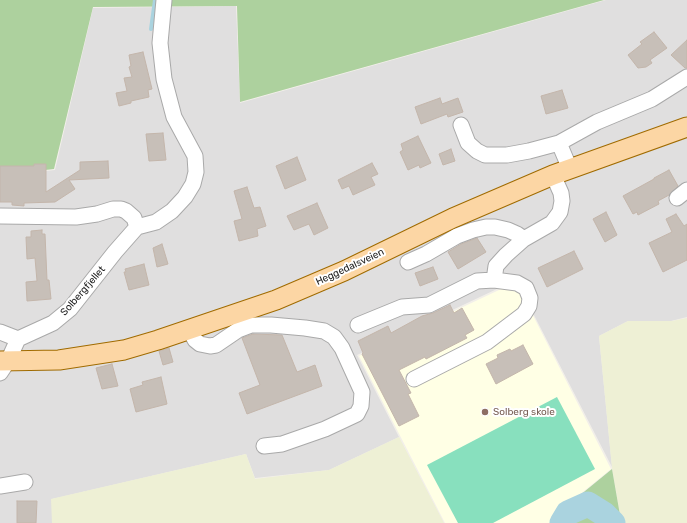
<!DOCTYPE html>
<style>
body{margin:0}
canvas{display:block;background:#f2efe9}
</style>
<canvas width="687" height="523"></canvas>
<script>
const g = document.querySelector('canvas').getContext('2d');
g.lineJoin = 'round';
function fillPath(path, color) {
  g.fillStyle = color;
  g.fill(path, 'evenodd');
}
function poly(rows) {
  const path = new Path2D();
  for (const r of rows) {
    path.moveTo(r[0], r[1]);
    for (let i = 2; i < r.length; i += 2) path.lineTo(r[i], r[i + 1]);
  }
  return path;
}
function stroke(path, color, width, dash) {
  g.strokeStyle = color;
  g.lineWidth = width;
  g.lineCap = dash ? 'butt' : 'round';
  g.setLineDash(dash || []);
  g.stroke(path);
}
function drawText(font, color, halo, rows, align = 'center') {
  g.font = font + ' Rubik,sans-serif';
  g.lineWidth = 4;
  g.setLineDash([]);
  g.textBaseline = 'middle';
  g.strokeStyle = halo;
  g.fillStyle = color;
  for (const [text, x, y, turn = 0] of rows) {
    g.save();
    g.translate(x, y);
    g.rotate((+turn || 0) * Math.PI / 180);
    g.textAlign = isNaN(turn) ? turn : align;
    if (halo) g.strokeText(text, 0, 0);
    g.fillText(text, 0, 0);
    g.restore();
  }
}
fillPath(poly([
 [606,0,687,0,687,317,671,321,628,321,599,336,612,467,516,280,357,355,399,437,329,470,255,478,246,454,52,499,52,523,0,523,0,176,55,170,93,8,236,6,240,103]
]), '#e0dfdf');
fillPath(poly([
 [516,282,611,469,557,513,550,523,445,523,359,356]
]), '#ffffe5');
fillPath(poly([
 [687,318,687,523,623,523,621,521,612,468,599,336,628,321,672,321],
 [399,437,444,523,52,523,51,499,246,454,255,479,329,470]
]), '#eef0d5');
fillPath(poly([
 [0,0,604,0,240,102,237,6,93,7,54,169,0,175],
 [612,469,621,521,622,523,550,523,557,514]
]), '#add19e');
fillPath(poly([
 [557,397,595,469,493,523,458,523,427,465]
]), '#88e0be');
stroke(poly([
 [151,29,155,0]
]), '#aad3df', 4);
stroke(poly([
 [562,523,568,513,588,504,604,514,613,523]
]), '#aad3df', 25);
const building = poly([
 [654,32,667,48,650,60,652,63,646,67,638,68,628,55,642,44,640,42,654,32],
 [687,40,687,68,685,68,671,55,687,40],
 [143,52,152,89,148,90,149,97,131,101,131,103,119,106,116,93,127,91,124,78,132,77,129,67,131,66,129,55,143,52],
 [562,90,568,108,546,114,541,96,562,90],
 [440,98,442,104,458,98,463,112,448,117,447,114,421,124,415,107,440,98],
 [163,133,166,160,149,161,146,134,163,133],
 [418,136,431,163,420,168,419,165,408,170,400,152,403,150,401,144,418,136],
 [451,149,455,161,443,165,439,154,451,149],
 [297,157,306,180,285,189,276,166,297,157],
 [108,161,109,178,69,180,75,189,55,202,24,203,24,206,12,205,12,202,0,202,0,166,34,166,34,164,46,164,46,192,80,170,80,162,108,161],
 [372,163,378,174,371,177,375,185,353,195,349,186,342,189,338,180,372,163],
 [669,170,678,186,669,195,658,201,659,204,638,215,637,212,633,214,623,196,654,179,654,178,669,170],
 [247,187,254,208,260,207,266,226,257,229,258,236,239,241,234,221,242,219,234,191,247,187],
 [317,203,328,228,314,235,309,224,294,230,287,216,317,203],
 [606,212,617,235,605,242,593,219,606,212],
 [676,214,684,226,687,224,687,260,663,272,649,243,672,232,666,219,676,214],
 [42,230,42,234,45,234,47,280,49,280,51,299,27,301,26,282,37,281,35,258,27,259,26,237,31,237,31,231,42,230],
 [477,238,486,252,458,269,448,252,461,244,477,238],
 [162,244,168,264,157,267,153,248,162,244],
 [574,251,583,269,547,287,538,268,574,251],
 [144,264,149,285,129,290,124,272,126,272,125,269,144,264],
 [433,267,438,279,420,286,415,273,433,267],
 [450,305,454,313,462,308,474,330,465,335,467,338,426,359,425,357,399,370,411,393,408,394,419,416,399,426,362,354,363,353,358,341,388,326,391,333,422,316,433,313,450,305],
 [253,334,282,335,297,372,315,365,322,386,247,414,239,393,260,385,242,338,253,334],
 [523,345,533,364,496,384,486,364,498,358,497,355,510,349,511,351,523,345],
 [169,348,173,362,163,365,159,351,169,348],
 [112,364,118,386,102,389,96,368,112,364],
 [161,377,167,404,136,412,130,389,143,385,142,382,161,377],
 [17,501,37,501,36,523,17,523,17,501]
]);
fillPath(building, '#c7bfb8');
stroke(building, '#c4b6ab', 1);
const minor = poly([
 [461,125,468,143,477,151,485,155,507,155,529,151,559,143],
 [570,169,559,143,597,122,652,99,687,77],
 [677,198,687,190],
 [0,216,76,217,97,214,113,209,121,209,126,211,134,218,137,227,115,252,70,309,53,323,18,339,8,361,0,373],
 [137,227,156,222,172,211,185,197,193,184,196,172,195,156,174,117,164,79,160,43,164,0],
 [408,262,426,254,457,236,473,230,486,227,495,227,508,230,517,234,524,239],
 [494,280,496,266,506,255,524,239,552,223,560,212,562,201,561,193,553,175],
 [358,325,402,307,429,305,477,281,494,280,517,283,526,288,530,298,529,306,524,314,487,342,414,379],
 [189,329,195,340,200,344,210,346,216,345,238,330,251,325,271,325,305,328,324,331,334,337,342,348,362,392,361,406,357,414,325,429,282,444,264,446],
 [0,332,18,339],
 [0,486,25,482]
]);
const major = poly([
 [0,361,59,360,124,350,158,340,276,300,344,271,453,218,553,175,687,127]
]);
stroke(minor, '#a9a9a9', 17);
stroke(major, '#a06b00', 21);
stroke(minor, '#fff', 15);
stroke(major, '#fcd6a4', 19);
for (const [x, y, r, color] of [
 [485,412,4,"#8d6e63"]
]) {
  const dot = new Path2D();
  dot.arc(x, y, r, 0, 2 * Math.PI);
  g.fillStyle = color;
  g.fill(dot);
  stroke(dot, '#fff', 1.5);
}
drawText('10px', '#222', '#fff', [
 ["Heggedalsveien",350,267,-25],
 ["Solbergfjellet",83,291,-49]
]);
drawText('10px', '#785e54', '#fff', [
 ["Solberg skole",493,412]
], 'left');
</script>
